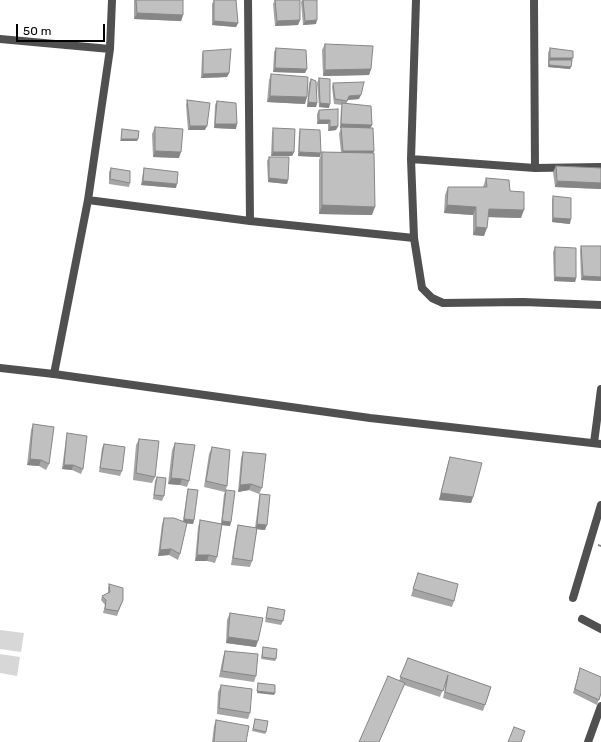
<!DOCTYPE html>
<style>
body{margin:0}
#map{position:relative;width:601px;height:742px;overflow:hidden;background:#fff;font-family:Rubik,sans-serif}
canvas{display:block}
.scale{position:absolute;left:16px;top:24px;width:89px;height:18px;box-sizing:border-box;border:2px solid #000;border-top:0;padding-left:5px;font-size:12px;line-height:14px;white-space:nowrap;color:#000;-webkit-text-stroke:3px #fff;paint-order:stroke}
</style>
<div id="map">
<canvas width="601" height="742"></canvas>
<div class="scale">50 m</div>
</div>
<script>
const g = document.querySelector('canvas').getContext('2d');
g.lineJoin = 'round';
function fillPath(path, color) {
  g.fillStyle = color;
  g.fill(path, 'evenodd');
}
function poly(rows) {
  const path = new Path2D();
  for (const r of rows) {
    path.moveTo(r[0], r[1]);
    for (let i = 2; i < r.length; i += 2) path.lineTo(r[i], r[i + 1]);
  }
  return path;
}
function stroke(path, color, width, dash) {
  g.strokeStyle = color;
  g.lineWidth = width;
  g.lineCap = dash ? 'butt' : 'round';
  g.setLineDash(dash || []);
  g.stroke(path);
}
fillPath(poly([
 [0,630,24,633,21,652,0,649],
 [0,654,20,657,17,676,0,673]
]), '#d7d7d7');
stroke(poly([
 [248,0,250,221],
 [534,0,535,168],
 [0,39,110,49,88,200,54,374],
 [110,49,112,0],
 [411,159,535,168,601,167],
 [88,200,250,221,414,238,411,159,416,0],
 [414,238,422,288,432,298,443,303,523,302,601,305],
 [594,443,601,389],
 [573,598,601,505],
 [582,619,601,629],
 [588,742,601,706]
]), '#505050', 8);
stroke(poly([
 [0,368,54,374,370,418,601,444]
]), '#505050', 8);
fillPath(poly([
 [134,0,183,0,183,15,181,21,134,19],
 [214,0,238,23,236,27,212,25,212,4],
 [275,0,300,20,298,25,275,26,273,4],
 [302,0,317,0,316,24,303,25,301,2],
 [325,44,371,69,369,75,323,76,322,50],
 [276,48,305,73,273,72,274,52],
 [550,48,572,60,570,69,548,67,548,53],
 [203,51,229,73,227,77,201,78,202,55],
 [271,74,305,104,267,102,269,80],
 [319,78,329,108,319,107,317,83],
 [311,79,317,103,316,107,307,107,309,83],
 [333,83,359,99,348,100,346,104,371,128,374,151,373,153,372,215,319,214,319,160,322,152,341,152,339,134,341,128,340,128,341,108,342,105,334,104,332,87],
 [187,100,205,130,188,130,186,105],
 [217,101,236,129,214,128,215,105],
 [319,110,338,126,336,130,328,131,328,124,317,124,317,114],
 [155,127,179,158,153,157,152,134],
 [273,128,294,152,292,156,271,156,272,133],
 [300,129,320,157,298,156,299,133],
 [269,157,288,180,287,184,268,182,267,161],
 [556,166,601,168,601,189,555,187,553,172],
 [111,168,130,183,129,187,109,184,109,172],
 [144,168,176,188,141,185,143,172],
 [486,178,510,191,521,218,488,217,484,236,473,235,473,215,444,213,445,195,448,187,483,187],
 [553,196,570,224,552,222,552,200],
 [581,246,601,246,601,281,581,280,580,250],
 [555,247,576,278,575,282,554,281,553,252],
 [33,424,49,464,46,470,39,466,27,465,31,430],
 [67,433,83,469,81,474,72,470,62,469,66,438],
 [139,439,155,477,152,483,133,480,136,445],
 [175,443,189,481,187,487,180,485,168,484,172,450],
 [104,444,122,471,120,476,99,472,102,448],
 [212,447,227,486,225,492,204,487,209,454],
 [243,452,262,488,259,494,249,490,238,492,241,458],
 [450,457,473,497,471,503,439,500,448,463],
 [157,477,164,496,162,501,153,499,155,481],
 [188,489,194,520,193,524,186,523,180,554,178,560,169,555,158,556,162,524,164,518,183,521,187,493],
 [226,490,231,522,230,526,222,525,217,557,215,563,207,561,195,561,198,527,200,520,221,524,224,494],
 [260,494,265,530,257,529,252,561,250,567,231,565,236,532,238,525,255,528,259,498],
 [418,573,454,601,452,607,411,596],
 [109,584,123,600,117,616,103,613,105,605,101,600,102,596,108,593,108,588],
 [268,607,283,621,281,625,265,622,267,611],
 [230,613,256,647,226,643,227,620],
 [263,647,276,659,275,661,261,659],
 [225,651,256,676,254,682,219,677,223,657],
 [408,658,491,687,483,711,443,698,446,682,440,697,404,685,379,742,359,742,399,681],
 [580,668,601,693,597,705,573,693],
 [221,685,250,713,248,719,217,714,218,692],
 [216,720,246,742,212,742,214,726],
 [255,721,266,732,265,734,252,731]
]), '#a5a5a5');
fillPath(poly([
 [137,13,183,15,181,21,134,19],
 [300,20,298,25,275,26,277,21],
 [317,20,316,24,303,25,305,21],
 [214,21,238,23,236,27,212,25],
 [550,58,573,58,571,62,549,60],
 [549,65,571,67,570,69,548,67],
 [275,68,307,69,305,73,273,72],
 [371,69,369,75,323,76,325,70],
 [229,73,227,77,201,78,203,74],
 [361,95,359,99,347,100,349,96],
 [270,96,307,97,305,104,267,102],
 [308,102,317,103,316,107,307,107],
 [320,103,330,104,329,108,319,107],
 [319,120,330,120,328,124,317,124],
 [215,124,237,124,236,129,214,128],
 [341,124,372,125,370,129,340,128],
 [190,126,207,126,205,130,188,130],
 [338,126,336,130,328,131,330,127],
 [121,139,138,139,137,141,120,141],
 [155,151,181,152,179,158,153,157],
 [343,151,374,151,371,157,341,157],
 [273,152,294,152,292,156,271,156],
 [299,152,321,153,320,157,298,156],
 [269,178,288,180,287,184,268,182],
 [143,181,177,184,176,188,141,185],
 [557,181,601,183,601,189,555,187],
 [322,205,375,207,372,215,319,214],
 [447,205,476,207,473,215,444,213],
 [489,209,524,210,521,218,486,217],
 [553,218,571,219,570,224,552,222],
 [476,227,487,228,484,236,473,235],
 [583,276,601,277,601,281,581,280],
 [555,277,576,278,575,282,554,281],
 [30,459,41,460,39,466,27,465],
 [64,465,73,465,72,470,62,469],
 [171,478,182,479,180,485,168,484],
 [251,484,249,490,238,492,240,485],
 [441,493,473,497,471,503,439,500],
 [184,519,194,520,193,524,183,523],
 [222,521,231,522,230,526,221,525],
 [257,524,267,525,265,530,255,529],
 [598,544,601,545,601,547,598,546],
 [171,549,169,555,158,556,160,550],
 [197,555,209,555,207,561,195,561],
 [228,637,258,641,256,647,226,643],
 [257,691,275,693,274,695,257,693]
]), '#868686');
const building = poly([
 [136,0,183,0,183,15,137,13,136,0],
 [214,0,236,0,238,23,214,21,214,0],
 [275,0,300,0,300,20,277,21,275,0],
 [303,0,317,0,317,20,305,21,303,0],
 [325,44,373,46,371,69,325,70,325,44],
 [276,48,306,50,307,69,275,68,276,48],
 [550,48,573,51,573,58,550,58,550,48],
 [231,49,229,73,203,74,203,51,231,49],
 [549,60,572,60,571,67,549,65,549,60],
 [271,74,308,77,307,97,270,96,271,74],
 [319,78,330,79,330,104,320,103,319,78],
 [311,79,316,81,317,103,308,102,311,79],
 [364,82,361,95,349,96,347,101,335,99,333,83,364,82],
 [187,100,210,103,207,126,190,126,187,100],
 [217,101,236,103,237,124,215,124,217,101],
 [342,103,371,106,372,125,341,124,342,103],
 [338,109,338,126,330,127,330,120,319,120,319,110,338,109],
 [155,127,183,129,181,152,155,151,155,127],
 [341,127,373,128,374,151,343,151,341,127],
 [273,128,295,129,294,152,273,152,273,128],
 [122,129,139,131,138,139,121,139,122,129],
 [300,129,320,130,321,153,299,152,300,129],
 [322,152,374,153,375,207,322,205,322,152],
 [269,157,289,157,288,180,269,178,269,157],
 [556,166,601,168,601,183,557,181,556,166],
 [111,168,130,171,130,183,110,179,111,168],
 [144,168,178,172,177,184,143,181,144,168],
 [486,178,509,180,510,191,524,192,524,210,489,209,487,228,476,227,476,207,447,205,448,187,487,187,486,178],
 [553,196,571,198,571,219,553,218,553,196],
 [581,246,601,246,601,277,583,276,581,246],
 [555,247,576,248,576,278,555,277,555,247],
 [33,424,54,427,49,464,41,460,30,459,33,424],
 [67,433,87,436,83,469,73,465,64,465,67,433],
 [139,439,159,441,155,477,136,473,139,439],
 [175,443,195,445,189,481,182,479,171,478,175,443],
 [104,444,125,447,122,471,100,468,104,444],
 [212,447,230,450,227,486,206,481,212,447],
 [243,452,266,454,262,488,251,484,240,485,243,452],
 [450,457,482,463,473,497,441,493,450,457],
 [157,477,166,478,164,496,154,495,157,477],
 [188,489,198,490,194,520,184,519,188,489],
 [226,490,235,491,231,522,222,521,226,490],
 [260,494,270,495,267,525,257,524,260,494],
 [164,518,174,518,187,523,180,554,171,549,160,550,164,518],
 [200,520,222,524,217,557,209,555,197,555,200,520],
 [238,525,257,528,252,561,233,558,238,525],
 [418,573,458,584,454,601,413,589,418,573],
 [109,584,123,588,123,600,118,611,105,609,106,600,102,596,110,592,109,584],
 [268,607,285,610,283,621,266,618,268,607],
 [230,613,263,618,258,641,228,637,230,613],
 [263,647,277,649,276,659,262,657,263,647],
 [225,651,258,654,256,676,222,671,225,651],
 [408,658,491,687,485,705,445,692,448,675,443,691,400,677,408,658],
 [580,668,601,677,601,693,599,700,575,689,580,668],
 [388,676,405,683,379,742,359,742,388,676],
 [258,683,275,685,275,693,257,691,258,683],
 [221,685,252,689,250,713,219,708,221,685],
 [255,719,268,721,266,732,253,729,255,719],
 [216,720,249,726,246,742,214,742,216,720],
 [514,727,525,731,521,742,508,742,514,727]
]);
fillPath(building, '#c0c0c0');
stroke(building, '#868686', 1);
</script>
